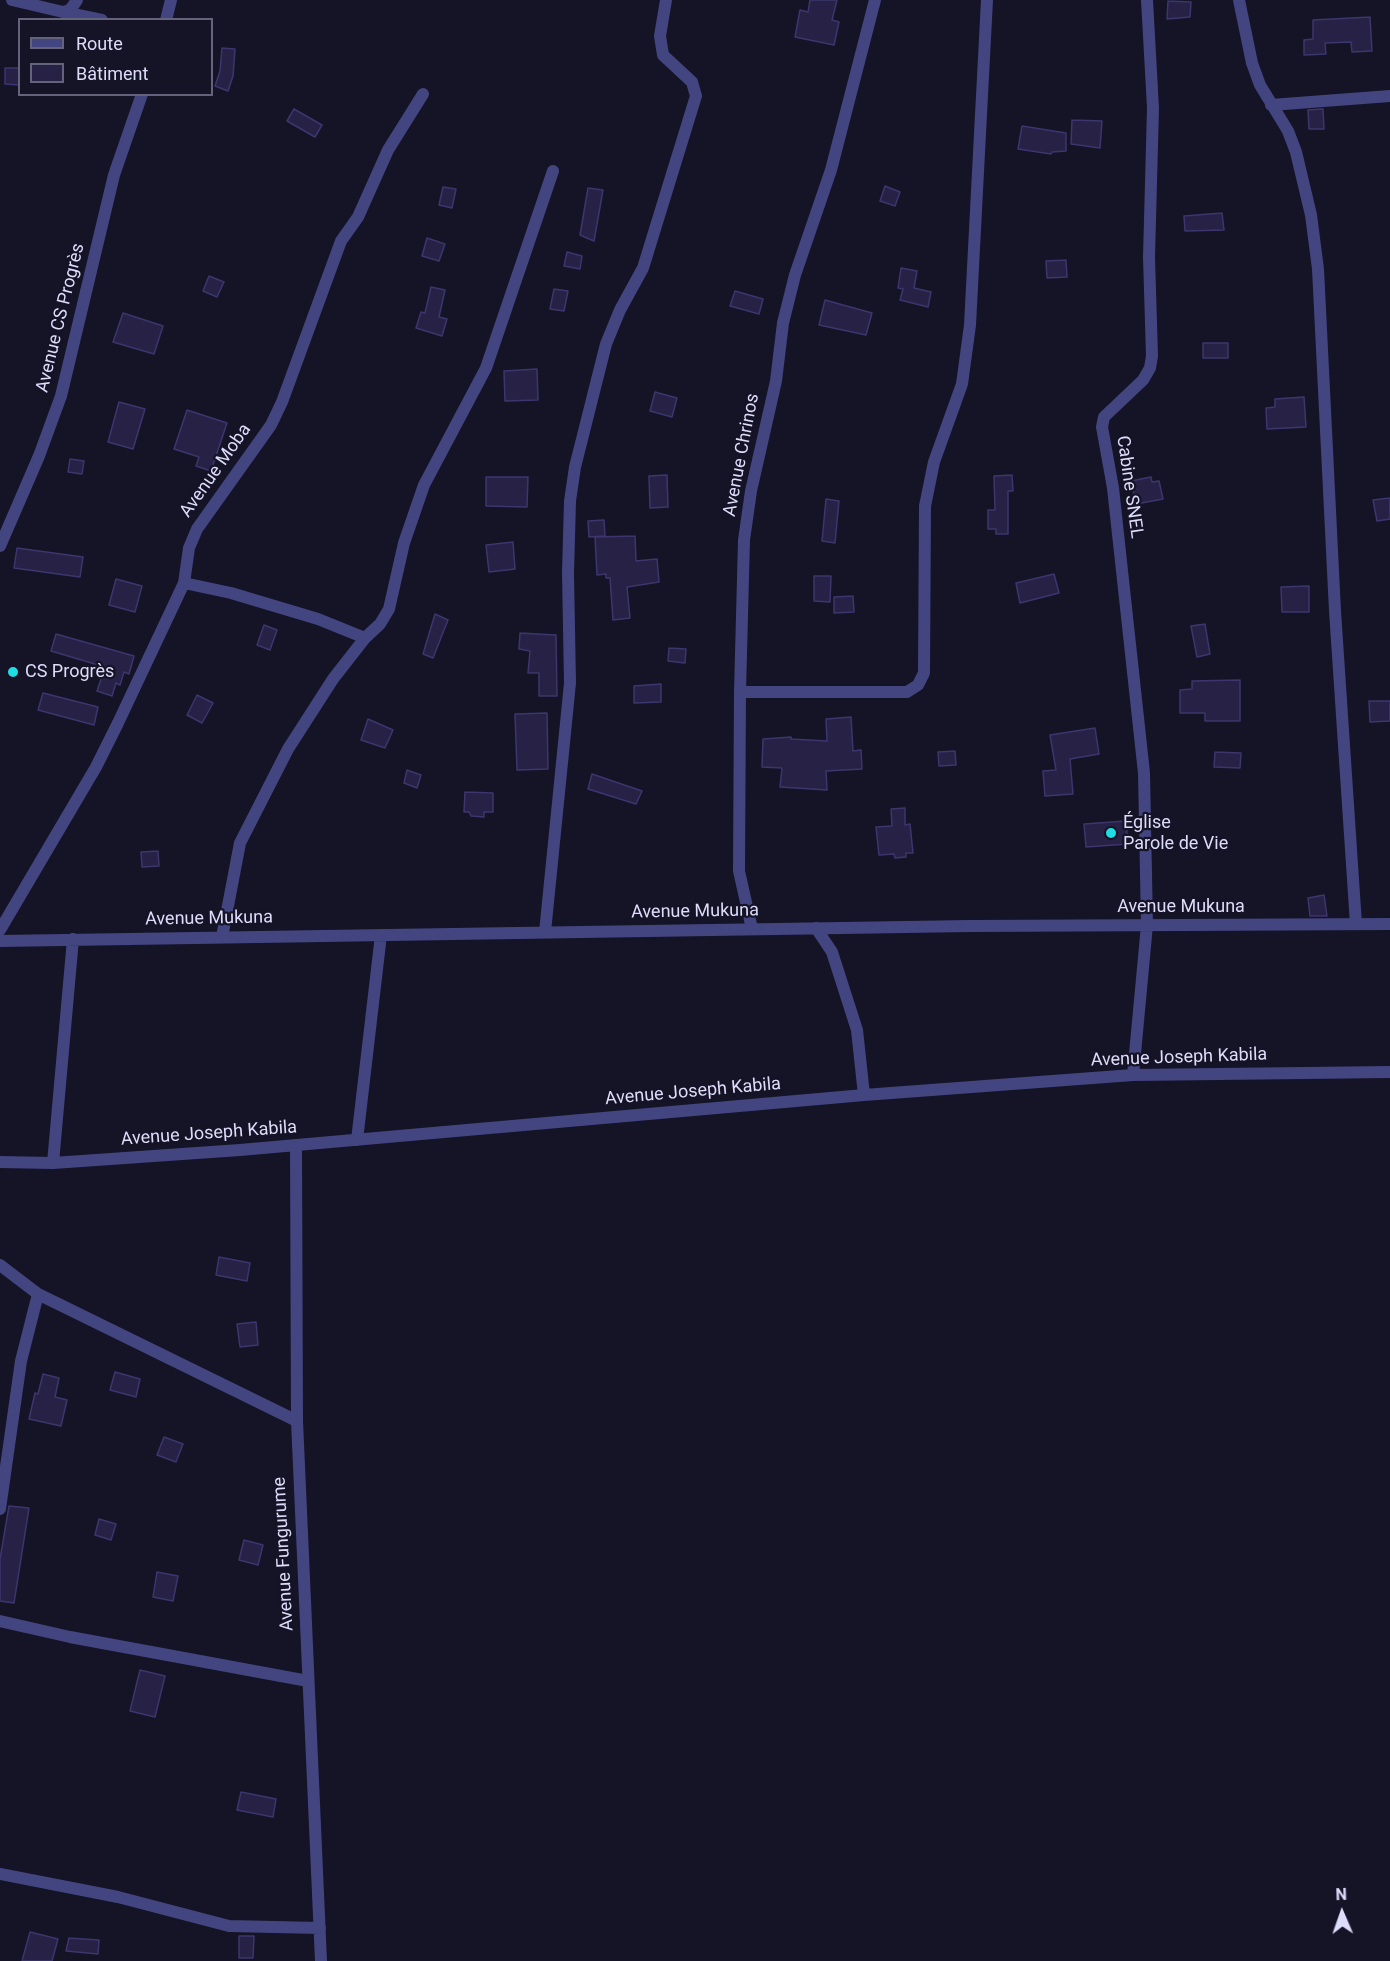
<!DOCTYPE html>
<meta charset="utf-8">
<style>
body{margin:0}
#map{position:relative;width:1390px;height:1961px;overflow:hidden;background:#151326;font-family:Roboto,sans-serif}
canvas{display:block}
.legend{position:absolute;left:18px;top:18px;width:195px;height:78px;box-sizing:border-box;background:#151326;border:2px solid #65637b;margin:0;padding:8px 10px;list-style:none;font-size:18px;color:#dedcfb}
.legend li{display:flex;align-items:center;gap:12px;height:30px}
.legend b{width:30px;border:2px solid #65637b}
.north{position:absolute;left:1312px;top:1883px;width:60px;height:60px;-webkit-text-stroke:4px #151326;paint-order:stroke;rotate:358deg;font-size:16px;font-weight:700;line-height:24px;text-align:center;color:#dedcfb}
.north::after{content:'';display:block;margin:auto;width:21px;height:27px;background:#dedcfb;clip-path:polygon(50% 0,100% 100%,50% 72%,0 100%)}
</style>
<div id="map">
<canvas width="1390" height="1961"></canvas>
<ul class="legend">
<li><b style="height:8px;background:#434580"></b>Route</li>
<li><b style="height:16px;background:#262145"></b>Bâtiment</li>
</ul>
<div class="north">N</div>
</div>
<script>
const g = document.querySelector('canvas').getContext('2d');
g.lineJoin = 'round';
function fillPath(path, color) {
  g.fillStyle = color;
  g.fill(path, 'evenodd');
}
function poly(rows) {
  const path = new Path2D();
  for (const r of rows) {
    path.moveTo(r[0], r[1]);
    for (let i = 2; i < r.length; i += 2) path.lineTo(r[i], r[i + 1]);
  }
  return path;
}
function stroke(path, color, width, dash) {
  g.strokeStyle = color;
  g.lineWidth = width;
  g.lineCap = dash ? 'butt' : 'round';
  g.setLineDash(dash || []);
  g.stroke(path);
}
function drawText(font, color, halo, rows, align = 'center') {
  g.font = font + ' Roboto,sans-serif';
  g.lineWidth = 4.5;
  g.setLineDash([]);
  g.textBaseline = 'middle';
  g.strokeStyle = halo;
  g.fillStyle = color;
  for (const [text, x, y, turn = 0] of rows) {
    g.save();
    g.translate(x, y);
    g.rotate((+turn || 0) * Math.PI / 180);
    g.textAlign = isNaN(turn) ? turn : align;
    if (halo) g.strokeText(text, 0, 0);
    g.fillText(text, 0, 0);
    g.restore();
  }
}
const building = poly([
 [810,0,837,0,832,20,839,22,834,45,795,37,800,10,808,12,810,0],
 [1168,1,1191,2,1190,17,1167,19,1168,1],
 [1370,17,1372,51,1352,52,1351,42,1325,43,1326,54,1304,55,1304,40,1313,39,1313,20,1370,17],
 [222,48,235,49,233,76,228,91,215,86,220,71,222,48],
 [5,68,19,68,19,85,5,84,5,68],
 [294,109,322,125,315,137,287,121,294,109],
 [1323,109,1324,129,1309,129,1308,110,1323,109],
 [1072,120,1102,121,1100,148,1071,144,1072,120],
 [1022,126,1066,133,1066,151,1052,152,1051,154,1018,149,1022,126],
 [885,186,900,192,895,206,880,201,885,186],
 [443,187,456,189,452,208,439,205,443,187],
 [588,188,603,190,594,241,580,235,588,188],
 [1222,213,1224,230,1185,231,1184,216,1222,213],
 [427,238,445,244,439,261,422,256,427,238],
 [567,252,582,256,580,269,564,266,567,252],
 [1066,260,1067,277,1047,278,1046,261,1066,260],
 [901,268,917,271,914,288,931,292,928,307,900,300,903,289,898,288,901,268],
 [209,276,224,282,217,297,203,291,209,276],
 [431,287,445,290,439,317,447,319,442,336,416,328,421,312,425,313,431,287],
 [554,289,568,291,564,311,550,309,554,289],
 [735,291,763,299,759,314,730,306,735,291],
 [825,300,872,313,866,335,819,325,825,300],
 [123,313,163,326,154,354,113,342,123,313],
 [1203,343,1228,343,1228,358,1203,358,1203,343],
 [537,369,538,400,505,401,504,371,537,369],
 [655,392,677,398,672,417,650,411,655,392],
 [1304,397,1306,427,1267,429,1266,408,1275,407,1275,399,1304,397],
 [119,402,145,409,133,449,108,442,119,402],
 [187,410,227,423,211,471,196,466,199,457,174,449,187,410],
 [70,459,84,461,82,474,68,472,70,459],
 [667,475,668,507,650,508,649,476,667,475],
 [1012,475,1013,491,1008,491,1008,534,996,534,996,529,988,529,988,510,995,510,994,476,1012,475],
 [486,477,528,477,527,507,486,506,486,477],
 [1151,477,1152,482,1159,481,1163,499,1136,504,1131,481,1151,477],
 [1390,498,1390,519,1377,521,1373,500,1390,498],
 [826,499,839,501,835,543,822,541,826,499],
 [604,520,605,536,589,537,588,521,604,520],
 [635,536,636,561,657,559,659,582,627,587,630,618,613,620,610,578,606,578,606,574,597,575,595,537,635,536],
 [513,542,515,569,489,572,486,545,513,542],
 [17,548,83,557,80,577,14,568,17,548],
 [1054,574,1059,593,1020,603,1016,583,1054,574],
 [814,576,831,576,830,602,814,601,814,576],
 [116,579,142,586,135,612,109,605,116,579],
 [1309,586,1309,612,1282,612,1281,587,1309,586],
 [853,596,854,612,834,613,834,597,853,596],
 [435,614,448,620,433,658,423,654,435,614],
 [1205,624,1210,654,1197,657,1191,626,1205,624],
 [264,625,277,630,270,650,257,645,264,625],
 [520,633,556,635,557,696,539,696,539,673,528,673,530,651,519,649,520,633],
 [56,634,134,656,129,674,124,672,120,685,116,683,112,696,97,691,105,667,51,651,56,634],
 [669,648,686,649,685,663,668,661,669,648],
 [1240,680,1240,721,1205,721,1205,713,1180,713,1180,690,1192,689,1192,681,1240,680],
 [661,684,661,702,634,703,634,686,661,684],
 [43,693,98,707,94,725,38,710,43,693],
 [197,695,213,703,202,723,187,715,197,695],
 [1369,701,1390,701,1390,721,1370,722,1369,701],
 [547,713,548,769,517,770,515,714,547,713],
 [851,717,853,751,861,750,862,769,826,771,827,790,780,787,782,768,762,767,763,739,791,737,791,739,827,741,826,719,851,717],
 [368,719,393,730,385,748,361,740,368,719],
 [1095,728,1099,754,1070,759,1073,794,1045,796,1043,771,1056,770,1050,735,1095,728],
 [955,751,956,765,939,766,938,752,955,751],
 [1215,752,1241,753,1240,768,1214,767,1215,752],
 [407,770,421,775,417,788,404,783,407,770],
 [592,774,642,791,636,804,588,789,592,774],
 [465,792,493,793,493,812,484,812,484,817,471,816,469,812,464,812,465,792],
 [905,808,905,825,910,824,913,853,906,853,906,857,895,858,894,854,879,855,876,827,892,826,891,809,905,808],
 [1126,821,1128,844,1086,847,1084,824,1126,821],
 [158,851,159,866,142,867,141,852,158,851],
 [1324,895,1327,916,1310,916,1308,898,1324,895],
 [219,1257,250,1263,247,1281,216,1275,219,1257],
 [256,1322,258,1345,240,1347,237,1324,256,1322],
 [115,1372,140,1379,136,1397,110,1390,115,1372],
 [43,1374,59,1378,55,1397,67,1400,61,1426,29,1419,35,1393,38,1394,43,1374],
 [164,1437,183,1444,176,1462,157,1455,164,1437],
 [9,1506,29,1508,14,1603,0,1601,0,1559,9,1506],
 [99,1519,116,1524,111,1540,95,1535,99,1519],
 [244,1540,263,1545,258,1565,239,1560,244,1540],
 [157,1572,178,1576,173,1601,153,1597,157,1572],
 [140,1670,165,1676,155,1717,130,1711,140,1670],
 [241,1792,276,1799,273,1817,237,1810,241,1792],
 [30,1932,58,1939,52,1961,22,1961,30,1932],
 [239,1936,254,1936,253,1958,239,1958,239,1936],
 [69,1938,99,1940,98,1954,66,1951,69,1938]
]);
fillPath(building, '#262145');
stroke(building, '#3d366e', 1.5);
stroke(poly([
 [12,0,63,12,70,10,77,0],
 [1239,0,1252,63,1260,85,1288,131,1296,152,1311,215,1318,269,1335,611,1356,924],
 [63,12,102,20],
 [166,20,171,0],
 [1271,105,1390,96],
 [0,546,39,456,61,396,114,175,142,94],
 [184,583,231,593,318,619,365,638],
 [740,692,907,692,918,685,924,673,925,506,934,462,962,384,970,325,987,0],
 [816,928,832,952,857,1030,864,1095],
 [752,929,739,871,740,692,744,540,751,491,776,381,783,323,795,275,831,170,875,0],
 [0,930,96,767,118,723,184,583,189,548,197,529,271,425,282,402,341,241,358,217,388,150,423,94],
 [545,932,570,683,568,573,570,501,575,467,606,344,620,310,643,268,696,96,692,82,663,55,660,36,666,0],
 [222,937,240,843,288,749,333,679,365,638,380,624,389,609,404,543,424,485,486,368,553,171],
 [0,941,970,926,1390,924],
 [1133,1075,1147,925,1144,773,1113,488,1102,427,1104,417,1143,380,1150,368,1152,356,1149,257,1153,108,1147,0],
 [357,1140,381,935],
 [296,1145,297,1421,321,1961],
 [0,1162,53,1163,240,1150,864,1095,1133,1075,1390,1072],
 [53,1163,73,939],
 [0,1265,38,1294,297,1421],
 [0,1509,21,1361,38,1294],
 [0,1621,70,1637,308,1681],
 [0,1874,118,1897,229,1926,320,1928]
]), '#434580', 12);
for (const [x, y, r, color] of [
 [13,672,6,"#1fdde5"],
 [1111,833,6,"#1fdde5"]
]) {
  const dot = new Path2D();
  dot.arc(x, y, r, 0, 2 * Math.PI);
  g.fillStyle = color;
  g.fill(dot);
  stroke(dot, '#151326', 2);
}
drawText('18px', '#dedcfb', '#151326', [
 ["Avenue CS Progrès",61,318,-76],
 ["Avenue Chrinos",742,455,-79],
 ["Avenue Moba",216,471,-55],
 ["Cabine SNEL",1129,487,82],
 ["Avenue Mukuna",1181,907],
 ["Avenue Mukuna",695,912,-1],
 ["Avenue Mukuna",209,919,-1],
 ["Avenue Joseph Kabila",1179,1058,-2],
 ["Avenue Joseph Kabila",693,1092,-5],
 ["Avenue Joseph Kabila",209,1134,-4],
 ["Avenue Fungurume",284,1554,-93]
]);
drawText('18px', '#dedcfb', '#151326', [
 ["CS Progrès",25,672],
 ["Église",1123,823],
 ["Parole de Vie",1123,844]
], 'left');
</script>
